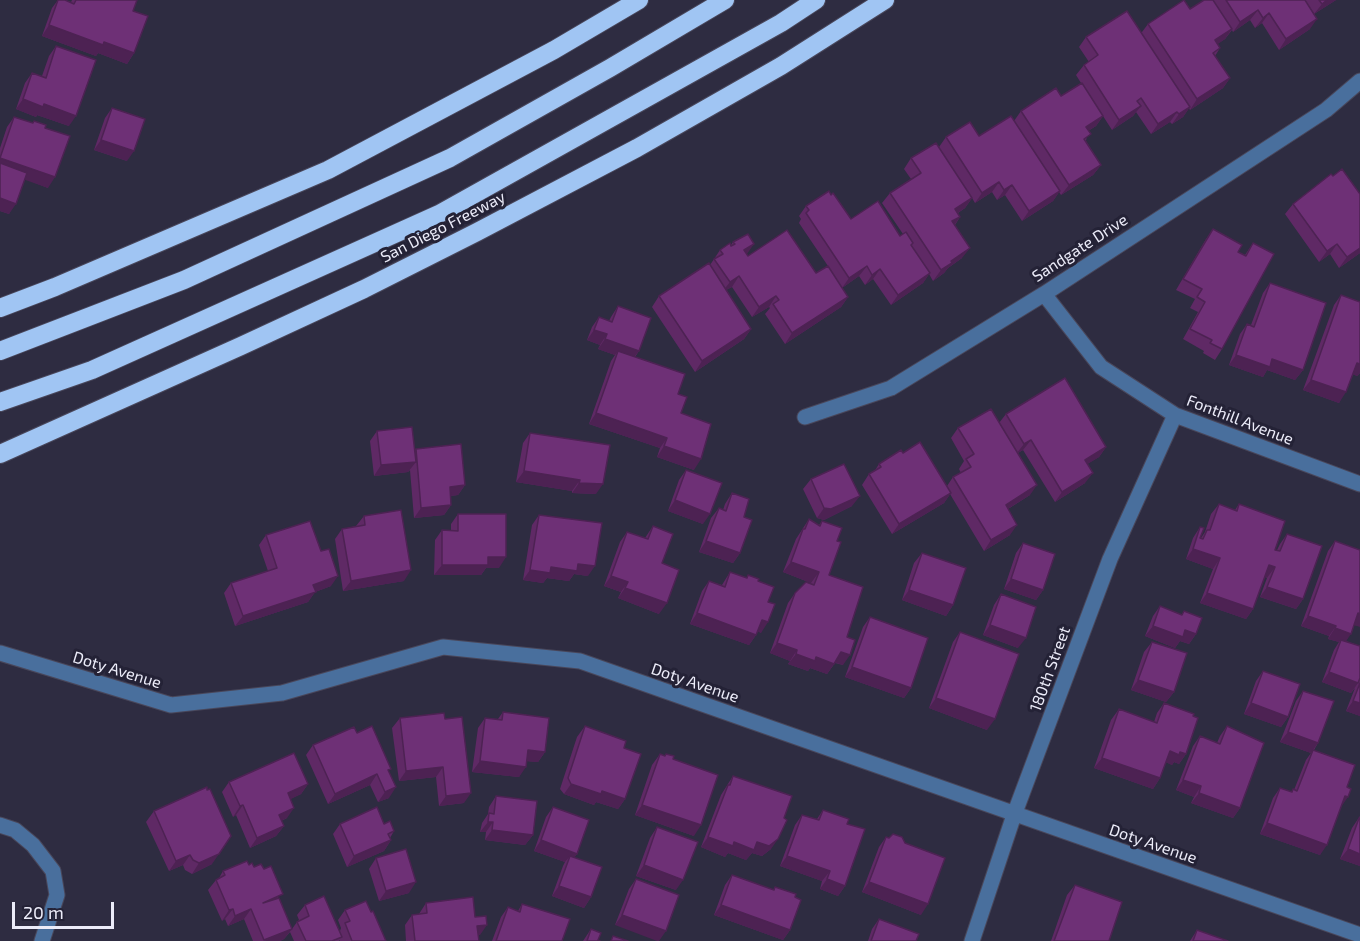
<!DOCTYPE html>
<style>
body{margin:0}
#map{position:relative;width:1360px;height:941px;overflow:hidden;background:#2e2c41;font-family:"Exo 2",sans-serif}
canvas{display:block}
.scale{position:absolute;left:12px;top:902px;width:102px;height:27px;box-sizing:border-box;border:3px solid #ececf9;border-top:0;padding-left:8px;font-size:18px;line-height:21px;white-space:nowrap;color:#ececf9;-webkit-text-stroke:4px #242236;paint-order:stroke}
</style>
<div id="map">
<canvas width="1360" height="941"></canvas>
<div class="scale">20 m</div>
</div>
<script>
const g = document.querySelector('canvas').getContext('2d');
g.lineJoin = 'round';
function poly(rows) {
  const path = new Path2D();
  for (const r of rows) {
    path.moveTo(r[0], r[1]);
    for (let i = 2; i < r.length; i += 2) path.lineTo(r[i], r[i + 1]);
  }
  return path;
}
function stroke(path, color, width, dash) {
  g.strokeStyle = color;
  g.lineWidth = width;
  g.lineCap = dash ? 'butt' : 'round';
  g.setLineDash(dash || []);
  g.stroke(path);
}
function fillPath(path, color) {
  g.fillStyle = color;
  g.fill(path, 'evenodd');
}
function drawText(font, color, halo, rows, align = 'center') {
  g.font = font + ' "Exo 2",sans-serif';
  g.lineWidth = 6;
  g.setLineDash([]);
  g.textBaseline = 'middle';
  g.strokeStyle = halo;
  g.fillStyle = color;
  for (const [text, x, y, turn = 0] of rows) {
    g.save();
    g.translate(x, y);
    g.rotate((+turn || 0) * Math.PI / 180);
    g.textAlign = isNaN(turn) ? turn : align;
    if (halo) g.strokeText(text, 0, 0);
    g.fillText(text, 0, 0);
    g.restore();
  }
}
const minor = poly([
 [1044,294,1101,367,1175,415,1360,484],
 [805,417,891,388,1044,294,1326,110,1360,81],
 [0,653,171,705,282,693,443,647,580,661,1360,935],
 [0,825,15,830,33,845,53,871,57,895,42,941],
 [972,941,1014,815,1110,559,1175,415]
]);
const highway = poly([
 [0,308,55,287,328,170,554,50,639,0],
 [0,351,184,280,450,158,610,68,725,0],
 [0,402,92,370,439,214,781,23,816,0],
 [0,454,241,346,364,289,477,232,637,148,781,66,885,0]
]);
stroke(minor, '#49475b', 17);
stroke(highway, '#49475b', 20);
stroke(minor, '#496f9d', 15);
stroke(highway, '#a0c5f3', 18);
fillPath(poly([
 [58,0,65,0,71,2,72,0,137,0,133,11,134,53,127,64,98,53,96,56,42,36,52,8],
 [1204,0,1305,0,1310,29,1279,50,1262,23,1255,28,1250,20,1233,32,1232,30,1225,39,1217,44,1220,48,1215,56,1230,78,1223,88,1190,110,1189,108,1183,117,1172,124,1170,122,1151,134,1136,112,1133,116,1112,130,1103,116,1096,126,1088,131,1086,141,1101,165,1093,175,1061,195,1059,192,1053,201,1022,221,1005,195,997,200,992,192,975,203,972,198,965,208,958,213,960,217,955,225,962,258,948,268,944,273,933,281,929,274,923,283,891,305,873,279,865,285,859,276,842,288,848,297,841,307,785,344,765,314,770,308,769,307,752,317,732,287,726,290,751,329,744,339,695,372,652,307,659,296,710,265,720,250,731,245,733,242,748,256,816,273,828,266,799,223,801,219,799,216,806,206,831,195,851,219,900,236,903,234,882,203,890,193,911,179,904,169,911,158,939,147,946,137,979,136,1014,121,1021,111,1061,96,1081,83,1076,75,1084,65,1089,62,1079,47,1086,37,1142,32,1148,24,1190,9],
 [1305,0,1336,0,1314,14],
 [56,46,69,126,37,115,36,117,16,109,25,83,32,73,42,76,49,56],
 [112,108,127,161,94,150,105,118],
 [14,117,32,123,34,121,45,128,48,188,25,179,9,214,0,211,0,148,7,127],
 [1293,204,1360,253,1339,268,1330,254,1319,262,1285,214],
 [1213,229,1238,252,1245,255,1253,243,1222,349,1215,360,1203,353,1204,351,1183,339,1198,312,1190,308,1195,299,1176,290,1206,239],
 [1270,283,1303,370,1295,380,1267,370,1263,377,1229,365,1240,334,1247,324,1251,325,1263,293],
 [1341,295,1360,302,1360,373,1357,376,1353,374,1339,403,1303,390,1334,305],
 [618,306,639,351,635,357,678,394,694,470,657,457,660,448,589,424,611,361,615,355,598,349,600,345,587,340,592,327,599,317,609,321,611,317],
 [1006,414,1106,447,1099,457,1087,464,1085,483,1055,502,1023,450,1018,453,1030,495,1008,509,1010,535,984,551,950,494,944,503,892,534,862,485,869,474,874,472,879,464,903,453,947,486,953,477,961,473,959,469,964,461,951,438,958,428,999,423],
 [377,431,414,450,416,449,465,485,458,495,450,496,451,505,444,515,414,518,410,470,408,472,374,476,370,441],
 [530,433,596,494,572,493,572,491,516,482,523,443],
 [686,470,703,524,668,511,679,480],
 [811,479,852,506,824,520,817,518,803,489],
 [732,493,744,517,740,553,733,563,699,552,711,518,719,508,723,510,725,504],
 [1219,504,1235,510,1239,504,1275,550,1277,550,1280,544,1287,534,1303,599,1296,609,1260,597,1267,578,1265,577,1253,609,1246,619,1200,603,1213,569,1186,559,1193,538,1200,527,1201,538,1205,532,1211,514],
 [458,514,499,568,486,568,481,575,434,575,435,540,442,530,451,530,451,524],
 [539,515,588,576,574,574,569,581,547,578,543,583,523,580,532,525],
 [364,516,404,581,343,591,335,539,342,529,356,526],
 [809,519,819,525,822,521,837,541,829,575,847,637,843,665,835,663,827,674,810,668,808,671,788,664,790,661,770,653,788,603,795,593,811,583,783,572,796,539],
 [653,526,662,563,659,614,618,598,621,592,604,586,620,542,627,532,645,538],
 [266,535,331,586,315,592,308,602,235,626,224,593,231,583,268,571,259,545],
 [1335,541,1360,550,1360,626,1354,625,1346,641,1360,646,1360,716,1346,711,1355,688,1351,693,1322,682,1334,650,1339,642,1328,639,1329,636,1301,626,1328,551],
 [1023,543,1043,590,1036,600,1004,589,1016,553],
 [922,553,953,605,946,616,902,600,914,563],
 [730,572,746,578,748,575,758,581,768,602,761,633,758,631,756,635,749,645,690,624,702,591,709,581,722,585],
 [1001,594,1018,648,983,635,994,605],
 [1160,606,1182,615,1196,634,1189,644,1180,641,1175,648,1145,636,1153,616],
 [870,617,911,688,904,698,845,677,863,627],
 [960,632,987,730,929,708,953,642],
 [1152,642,1174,692,1166,702,1131,690,1144,652],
 [1263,671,1288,717,1281,727,1244,714,1256,681],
 [1303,691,1318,743,1314,750,1347,787,1341,807,1320,855,1260,834,1273,798,1280,788,1291,792,1293,789,1294,790,1306,760,1311,753,1280,742,1296,701],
 [1164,703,1186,754,1179,764,1174,762,1172,765,1166,762,1160,778,1153,789,1094,768,1111,720,1119,709,1154,722,1157,713],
 [503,712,545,752,538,762,527,761,519,777,472,772,478,728,485,718,498,719],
 [400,718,445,719,464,803,439,806,436,777,399,781,392,728],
 [585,726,624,748,625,799,618,809,596,802,594,805,564,794,560,789,577,737],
 [1227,726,1240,808,1233,818,1191,803,1194,797,1176,790,1193,746,1200,736,1217,743,1220,736],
 [357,733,389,772,389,798,378,802,370,785,328,804,306,755,313,745],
 [660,754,664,756,666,754,694,836,635,815,652,765],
 [733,776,771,849,762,856,752,853,746,860,728,853,725,857,701,847,721,795],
 [229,782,308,784,301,794,290,799,287,818,281,821,284,826,276,836,250,848,236,815,233,817,222,792],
 [496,796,533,835,525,845,485,840,486,832,480,832,482,823,488,814,489,807],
 [553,807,577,854,574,857,591,897,584,908,552,896,563,866,565,862,534,851,546,817],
 [823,810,847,824,845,886,838,896,820,889,822,881,780,866,795,825,802,815,817,819],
 [154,811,212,864,192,874,185,870,183,865,169,871,146,822],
 [1360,816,1360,866,1340,859,1352,828],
 [340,824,384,824,394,831,390,838,391,840,384,851,347,867,333,834],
 [657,827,676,890,636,876,650,838],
 [886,837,921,915,862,892,879,847],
 [376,858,409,893,379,901,369,869],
 [249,865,254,867,280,900,292,929,297,922,299,920,297,915,305,905,340,931,341,928,338,920,345,910,371,912,386,941,340,941,340,940,339,941,294,941,290,932,284,939,280,941,253,941,244,919,228,926,225,919,222,921,208,890,216,880,219,878,223,871],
 [732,875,773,890,775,887,795,897,790,930,783,940,714,915,725,885],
 [636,879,679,895,615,925,629,889],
 [1075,885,1109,941,1051,941,1067,895],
 [426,903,475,917,480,935,478,935,479,941,406,941,405,925,412,915,419,914],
 [522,904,562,941,492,941,501,917,508,907,518,911],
 [879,919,916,941,868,941,872,929],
 [591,929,598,940,600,941,583,941],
 [1197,930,1228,941,1190,941]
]), '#5f2965');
fillPath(poly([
 [1327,0,1336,0,1314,14,1322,4],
 [1258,10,1250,20,1233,32,1240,22],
 [1269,13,1262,23,1255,28,1263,18],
 [1317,19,1310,29,1279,50,1286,39],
 [49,25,104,42,134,53,127,64,98,53,96,56,42,36],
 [1232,29,1225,39,1208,51,1215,40],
 [1230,78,1223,88,1190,110,1197,99],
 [23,99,44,104,76,116,69,126,37,115,36,117,16,109],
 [1141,106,1133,116,1112,130,1119,120],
 [1190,107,1183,117,1172,124,1179,114],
 [1177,112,1170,122,1151,134,1158,124],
 [1103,116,1096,126,1078,137,1086,127],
 [101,140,134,151,127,161,94,150],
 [0,158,55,177,48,188,0,171],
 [1101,165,1093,175,1061,195,1069,185],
 [999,182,992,192,975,203,982,193],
 [1012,185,1005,195,997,200,1004,190],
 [1060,191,1053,201,1022,221,1029,211],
 [0,198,16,204,9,214,0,211],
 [972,198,965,208,948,219,955,209],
 [960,217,953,227,952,221],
 [754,244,747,254,737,261,744,250],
 [1337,244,1330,254,1319,262,1327,251],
 [970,248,962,258,948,268,944,273,933,281,941,270,951,261],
 [1360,248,1360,253,1339,268,1347,257],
 [867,266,859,276,842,288,849,278],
 [880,269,873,279,865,285,872,275],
 [930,273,923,283,891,305,898,295],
 [739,276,732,287,722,292,730,282],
 [776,296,769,307,752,317,759,307],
 [848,297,841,307,785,344,792,333],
 [751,329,744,339,695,372,702,361],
 [594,330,607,334,600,345,587,340],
 [605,339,639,351,631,361,618,351,615,355,598,349],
 [1236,355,1272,359,1303,370,1295,380,1267,370,1263,377,1229,365],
 [1357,363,1360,364,1360,373,1357,376,1350,373],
 [1311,380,1346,392,1339,403,1303,390],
 [596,413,667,438,660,448,589,424],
 [1031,440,1023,450,1016,454,1024,444],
 [664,446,701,459,694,470,657,457],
 [1106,447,1099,457,1078,470,1085,460],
 [416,462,408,472,374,476,381,465],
 [524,471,580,480,572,491,516,482],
 [1093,473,1085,483,1055,502,1062,492],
 [579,483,603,484,596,494,572,493],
 [465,485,458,495,442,497,450,487],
 [1037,485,1030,495,998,515,1006,505],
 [951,493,944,503,892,534,899,524],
 [860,496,852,506,824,520,817,518,824,508],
 [675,500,710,514,703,524,668,511],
 [451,505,444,515,414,518,421,508],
 [1017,525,1010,535,984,551,991,540],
 [706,541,740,553,733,563,699,552],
 [1193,549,1220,558,1213,569,1186,559],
 [488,557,506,557,499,568,486,568,481,575,434,575,442,565],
 [791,562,819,572,811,583,783,572],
 [578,564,595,566,588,576,574,574,569,581,547,578,543,583,523,580,530,570],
 [1269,565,1275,567,1267,578,1262,576],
 [411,570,404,581,343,591,351,581],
 [338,576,331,586,315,592,308,602,235,626,243,616,313,585],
 [611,576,628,582,621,592,604,586],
 [1011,579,1043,590,1036,600,1004,589],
 [1267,587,1303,599,1296,609,1260,597],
 [625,588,667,603,659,614,618,598],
 [909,590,953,605,946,616,902,600],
 [1207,593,1253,609,1246,619,1200,603],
 [697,613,756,635,749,645,690,624],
 [1358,613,1360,614,1360,627,1351,624],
 [1308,616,1336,626,1329,636,1301,626],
 [762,620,768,622,761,633,755,630],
 [990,625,1026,638,1018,648,983,635],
 [1153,626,1185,630,1196,634,1189,644,1180,641,1175,648,1145,636],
 [1335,628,1351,634,1344,644,1341,640,1339,642,1328,639],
 [777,643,797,650,790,661,770,653],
 [841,652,850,655,843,665,834,662],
 [796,654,816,657,834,664,827,674,810,668,808,671,788,664],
 [852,667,911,688,904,698,845,677],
 [1329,672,1358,683,1351,693,1322,682],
 [1138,680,1174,692,1166,702,1131,690],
 [936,698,995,719,987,730,929,708],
 [1353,701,1360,703,1360,716,1346,711],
 [1251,703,1288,717,1281,727,1244,714],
 [1288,732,1318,743,1311,753,1280,742],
 [528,750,545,752,538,762,521,761],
 [1170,751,1180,752,1186,754,1179,764,1174,762,1172,765,1163,761],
 [1102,758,1160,778,1153,789,1094,768],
 [480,761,526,767,519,777,472,772],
 [443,767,436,777,399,781,406,771],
 [377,774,370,785,328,804,335,794],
 [1183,780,1201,786,1194,797,1176,790],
 [308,784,301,794,281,804,288,793],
 [571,784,602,791,625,799,618,809,596,802,594,805,564,794],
 [396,787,389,798,378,802,385,792],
 [471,793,464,803,439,806,446,796],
 [1199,793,1240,808,1233,818,1191,803],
 [1345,796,1348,797,1341,807],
 [243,805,236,815,233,817,240,806],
 [642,805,701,825,694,836,635,815],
 [294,808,287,818,272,825,279,815],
 [488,822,493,822,486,832,480,832],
 [1267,823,1327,845,1320,855,1260,834],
 [284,826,276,836,250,848,257,838],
 [492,830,533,835,525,845,485,840],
 [708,837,734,842,757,842,778,839,771,849,762,856,752,853,746,860,728,853,725,857,701,847],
 [391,840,384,851,347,867,354,856],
 [541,840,577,854,570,864,570,856,565,862,534,851],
 [1348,849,1360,854,1360,866,1340,859],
 [219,854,212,864,192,874,199,863],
 [190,855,183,865,169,871,176,861],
 [787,856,830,871,822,881,780,866],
 [644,865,683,880,676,890,636,876],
 [827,879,845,886,838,896,820,889],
 [416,882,409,893,379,901,386,891],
 [869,882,928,904,921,915,862,892],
 [559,886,591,897,584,908,552,896],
 [721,905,790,930,783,940,714,915],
 [233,909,225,919,222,921,229,910],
 [251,909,244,919,228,926,235,916],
 [622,915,666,931,659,941,657,941,615,925],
 [487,925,480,935,470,936,477,926],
 [292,929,284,939,280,941,264,941]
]), '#4d2253');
const building = poly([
 [58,0,65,0,74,4,76,0,137,0,133,11,148,16,134,53,104,42,103,45,49,25,58,0],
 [1184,0,1190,9,1204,0,1213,0,1232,29,1215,40,1220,48,1213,53,1230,78,1197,99,1148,24,1184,0],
 [1226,0,1305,0,1317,19,1286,39,1269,13,1263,18,1258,10,1240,22,1226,0],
 [1319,0,1327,0,1322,4,1319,0],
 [1127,11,1190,107,1179,114,1177,112,1158,124,1141,98,1137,101,1141,106,1119,120,1084,65,1098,55,1086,37,1127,11],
 [56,46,96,60,76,116,44,104,43,107,23,99,32,73,46,78,56,46],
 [1082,83,1103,116,1086,127,1091,134,1084,139,1101,165,1069,185,1021,111,1056,88,1061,96,1082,83],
 [112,108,145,119,134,151,101,140,112,108],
 [1011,116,1060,191,1029,211,1012,185,1004,190,999,182,982,193,946,137,970,122,979,136,1011,116],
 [14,117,33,123,34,121,46,125,45,128,70,136,55,177,0,158,14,117],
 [936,143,972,198,955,209,960,217,952,221,970,248,951,261,952,263,941,270,890,193,921,173,911,158,936,143],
 [0,163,27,173,16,204,0,198,0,163],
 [1342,169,1360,194,1360,248,1347,257,1337,244,1327,251,1293,204,1331,174,1333,176,1342,169],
 [829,191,831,195,833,193,851,219,878,201,900,236,906,232,913,243,911,245,930,273,898,295,880,269,872,275,867,266,849,278,806,213,809,210,806,206,829,191],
 [1213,229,1242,245,1238,252,1246,256,1253,243,1274,254,1222,349,1210,343,1212,340,1190,329,1205,302,1197,297,1202,289,1183,279,1213,229],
 [787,230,816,273,828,266,848,297,792,333,773,304,779,300,776,296,759,307,739,276,730,282,714,259,723,254,720,250,730,243,731,246,735,244,733,242,748,234,754,244,744,250,748,256,787,230],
 [709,263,751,329,702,361,659,296,709,263],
 [1270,283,1326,303,1303,370,1272,359,1270,367,1236,355,1247,324,1254,327,1270,283],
 [1341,295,1360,302,1360,364,1357,363,1346,392,1311,380,1341,295],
 [618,306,651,318,639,351,605,339,607,334,594,330,599,317,612,322,618,306],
 [618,351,685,374,678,394,687,397,681,413,711,424,701,459,664,446,667,438,596,413,618,351],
 [1065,378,1106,447,1085,460,1093,473,1062,492,1031,440,1024,444,1006,414,1065,378],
 [991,409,1037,485,1006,505,1017,525,991,540,953,477,971,467,966,459,974,454,958,428,991,409],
 [412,427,416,462,381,465,377,431,412,427],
 [530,433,610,445,603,484,579,483,580,480,524,471,530,433],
 [920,442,951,493,899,524,869,474,881,467,879,464,901,450,903,453,920,442],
 [461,444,465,485,450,487,451,505,421,508,416,449,461,444],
 [844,464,860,496,831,509,824,508,811,479,844,464],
 [686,470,722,483,710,514,675,500,686,470],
 [732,493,749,499,744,517,752,520,740,553,706,541,719,508,726,511,732,493],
 [1219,504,1237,511,1239,504,1285,521,1275,550,1280,551,1287,534,1322,546,1303,599,1267,587,1275,567,1269,565,1253,609,1207,593,1220,558,1193,549,1200,527,1204,528,1200,538,1203,539,1207,530,1210,530,1219,504],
 [401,510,411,570,351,581,342,529,365,525,364,516,401,510],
 [458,514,506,514,506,557,488,557,488,565,442,565,442,530,458,531,458,514],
 [539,515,602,523,595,566,578,564,577,571,551,567,550,573,530,570,539,515],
 [809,519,820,526,822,521,842,528,837,541,841,542,829,575,863,587,847,637,855,640,850,655,841,652,834,664,816,657,815,661,796,654,797,650,777,643,795,593,806,582,814,585,819,572,791,562,803,529,805,529,809,519],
 [310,521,321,551,329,549,338,576,313,585,316,592,243,616,231,583,277,568,266,535,310,521],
 [653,526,673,534,662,563,679,570,667,603,625,588,628,582,611,576,627,532,648,539,653,526],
 [1335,541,1360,550,1360,614,1358,613,1351,634,1335,628,1336,626,1308,616,1335,541],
 [1023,543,1055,554,1043,590,1011,579,1023,543],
 [922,553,966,568,953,605,909,590,922,553],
 [730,572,747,578,748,575,759,579,758,581,774,587,768,602,775,604,768,622,762,620,756,635,697,613,709,581,725,587,730,572],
 [1001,594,1036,607,1026,638,990,625,1001,594],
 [1160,606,1182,615,1184,611,1202,618,1196,634,1185,630,1183,637,1153,626,1160,606],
 [870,617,928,638,911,688,852,667,870,617],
 [960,632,1019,654,995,719,936,698,960,632],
 [1341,640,1360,646,1360,678,1358,683,1329,672,1341,640],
 [1152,642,1187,653,1174,692,1138,680,1152,642],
 [1263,671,1300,684,1288,717,1251,703,1263,671],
 [1360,683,1360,703,1353,701,1360,683],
 [1303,691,1334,701,1318,743,1288,732,1303,691],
 [1164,703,1194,714,1193,716,1198,718,1186,754,1180,752,1179,755,1170,751,1160,778,1102,758,1119,709,1157,723,1164,703],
 [503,712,549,718,545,752,528,750,526,767,480,761,485,718,502,720,503,712],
 [444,713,445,719,462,717,471,793,446,796,443,767,406,771,400,718,444,713],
 [372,726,391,769,388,770,396,787,385,792,377,774,335,794,313,745,354,727,357,733,372,726],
 [585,726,626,741,624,748,641,754,625,799,602,791,601,794,571,784,568,778,585,726],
 [1227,726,1264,743,1240,808,1199,793,1201,786,1183,780,1200,736,1220,744,1227,726],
 [1313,750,1355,765,1347,787,1351,789,1348,797,1345,796,1327,845,1267,823,1280,788,1292,792,1293,789,1297,791,1313,750],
 [294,753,308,784,288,793,294,808,279,815,284,826,257,838,243,805,240,806,229,782,294,753],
 [660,754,665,756,666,754,674,756,673,759,718,775,701,825,642,805,660,754],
 [733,776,792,796,784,818,787,820,778,839,769,846,757,842,754,850,734,842,733,846,708,837,728,785,730,785,733,776],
 [207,787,207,790,210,789,231,836,219,854,199,863,193,860,190,855,176,861,154,811,207,787],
 [496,796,537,801,533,835,492,830,493,822,488,822,489,813,494,814,496,796],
 [377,807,384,824,390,821,394,831,388,834,391,840,354,856,340,824,377,807],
 [553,807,589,820,577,854,541,840,553,807],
 [823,810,849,819,847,824,865,829,845,886,827,879,830,871,787,856,802,815,819,820,823,810],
 [1359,818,1360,818,1360,854,1348,849,1359,818],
 [657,827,698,842,683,880,644,865,657,827],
 [893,834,902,837,905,843,945,858,928,904,869,882,886,837,889,838,893,834],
 [406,849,416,882,386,891,376,858,406,849],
 [570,856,602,867,591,897,559,886,570,856],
 [247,861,249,865,252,863,254,867,261,864,264,869,271,866,283,894,263,903,279,898,292,929,264,940,251,909,235,916,233,909,229,910,216,880,225,875,223,871,247,861],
 [732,875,774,890,775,887,796,894,795,897,801,900,790,930,721,905,732,875],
 [636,879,679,895,666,931,622,915,636,879],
 [1075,885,1122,902,1109,941,1054,941,1075,885],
 [324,896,342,937,332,941,306,941,297,922,309,916,305,905,324,896],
 [473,897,475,917,486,916,487,925,477,926,479,941,415,941,412,915,427,913,426,903,473,897],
 [366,901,371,912,373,911,386,941,352,941,345,923,350,921,345,910,366,901],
 [522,904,570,919,562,941,496,941,508,907,520,912,522,904],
 [879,919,919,934,916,941,871,941,879,919],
 [591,929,601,933,598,940,600,941,587,941,591,929],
 [1197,930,1228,941,1193,941,1197,930],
 [613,936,628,941,611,941,613,936]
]);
fillPath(building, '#6e3076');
stroke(building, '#4d2253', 1.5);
drawText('16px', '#ececf9', '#242236', [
 ["San Diego Freeway",443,227,-27],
 ["Sandgate Drive",1080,248,-33],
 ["Fonthill Avenue",1240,420,21],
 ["180th Street",1050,669,-70],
 ["Doty Avenue",117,670,17],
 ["Doty Avenue",695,683,19],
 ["Doty Avenue",1153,844,19]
]);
</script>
